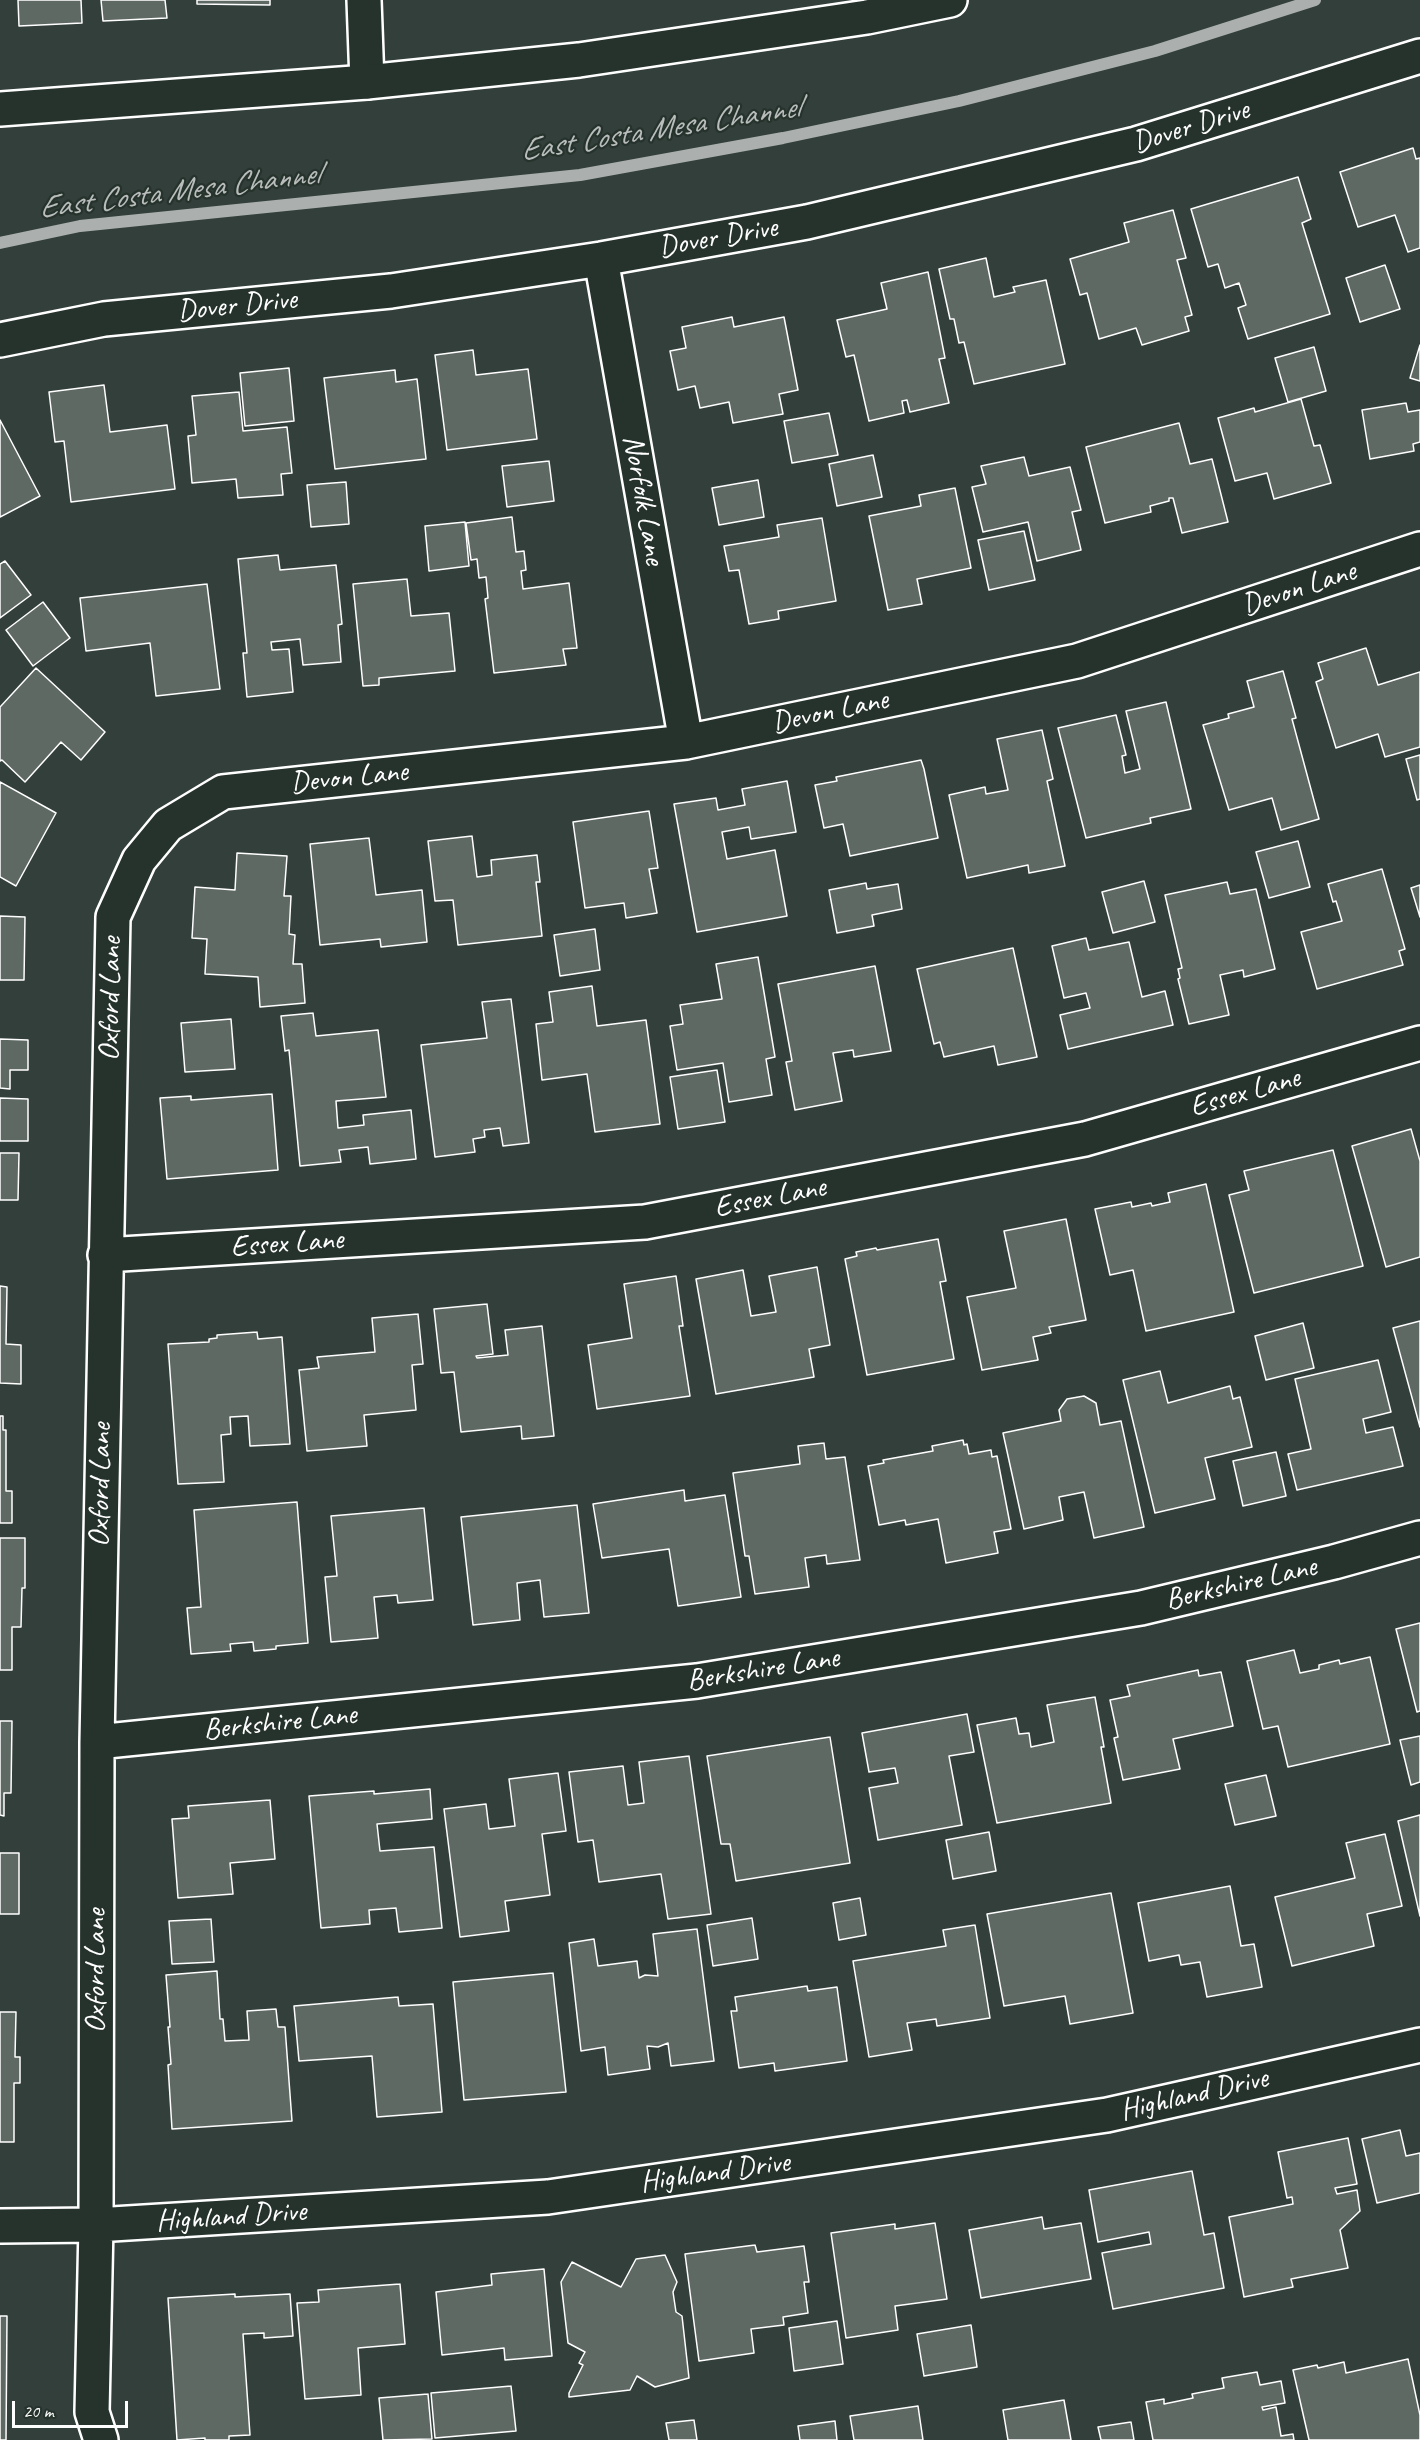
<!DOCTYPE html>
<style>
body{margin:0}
#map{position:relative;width:1420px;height:2440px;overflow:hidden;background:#333f3a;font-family:Caveat,sans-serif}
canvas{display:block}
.scale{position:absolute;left:12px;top:2401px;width:116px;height:27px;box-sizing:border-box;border:3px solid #fff;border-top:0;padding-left:8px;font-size:18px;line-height:21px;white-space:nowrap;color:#fff;-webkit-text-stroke:4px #26332d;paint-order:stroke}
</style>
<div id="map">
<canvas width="1420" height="2440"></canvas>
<div class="scale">20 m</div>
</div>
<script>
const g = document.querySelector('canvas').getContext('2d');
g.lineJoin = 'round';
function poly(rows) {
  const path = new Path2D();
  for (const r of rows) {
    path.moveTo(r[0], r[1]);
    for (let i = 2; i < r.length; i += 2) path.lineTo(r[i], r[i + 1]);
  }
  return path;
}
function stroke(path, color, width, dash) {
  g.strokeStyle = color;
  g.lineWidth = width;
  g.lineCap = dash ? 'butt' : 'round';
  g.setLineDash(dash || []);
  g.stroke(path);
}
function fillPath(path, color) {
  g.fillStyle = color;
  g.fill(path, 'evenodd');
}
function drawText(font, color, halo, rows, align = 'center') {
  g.font = font + ' Caveat,sans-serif';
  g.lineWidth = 4.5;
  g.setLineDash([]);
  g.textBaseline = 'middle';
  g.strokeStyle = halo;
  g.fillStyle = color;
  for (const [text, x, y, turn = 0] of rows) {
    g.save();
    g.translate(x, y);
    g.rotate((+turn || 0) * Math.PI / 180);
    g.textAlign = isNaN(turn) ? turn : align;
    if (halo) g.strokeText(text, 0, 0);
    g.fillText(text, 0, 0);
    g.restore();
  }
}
stroke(poly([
 [0,243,80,226,580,175,783,138,959,101,1155,51,1315,0]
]), '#abb0ae', 12);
const building = poly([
 [18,0,81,0,82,23,19,26,18,0],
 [101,0,165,0,167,18,103,21,101,0],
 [197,0,270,0,270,5,197,4,197,0],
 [1413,148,1416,159,1420,158,1420,248,1408,252,1395,215,1358,227,1340,172,1413,148],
 [1298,177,1311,219,1302,223,1330,314,1248,339,1238,308,1246,305,1239,283,1225,288,1218,264,1208,267,1191,209,1298,177],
 [1173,210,1186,258,1177,260,1192,315,1185,317,1189,331,1142,345,1136,328,1099,339,1087,293,1080,295,1070,259,1129,242,1124,223,1173,210],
 [986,258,994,297,1015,292,1013,287,1046,280,1065,364,974,384,964,342,959,343,954,319,950,319,939,269,986,258],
 [1385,265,1400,309,1360,322,1346,278,1385,265],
 [928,272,945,358,939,359,949,403,910,412,907,400,902,401,904,413,869,421,854,355,846,357,837,320,887,309,881,283,928,272],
 [732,317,734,327,784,317,798,390,779,394,783,414,733,423,729,402,700,408,695,386,678,390,670,351,686,348,682,327,732,317],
 [1420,345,1420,381,1410,378,1420,345],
 [1314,347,1326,391,1288,402,1275,358,1314,347],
 [473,350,476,375,528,369,537,439,447,450,435,355,473,350],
 [289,368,294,421,245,426,240,373,289,368],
 [395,370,396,382,417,379,426,459,335,469,324,378,395,370],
 [104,385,110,432,167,425,175,489,71,502,64,441,55,442,49,392,104,385],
 [239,392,243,431,287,427,292,473,281,474,283,495,238,498,236,479,192,483,188,436,196,435,192,396,239,392],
 [1301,399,1314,446,1320,445,1331,483,1274,499,1267,473,1235,481,1218,418,1254,408,1255,412,1301,399],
 [1406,403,1408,412,1420,410,1420,442,1413,444,1414,451,1370,459,1362,410,1406,403],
 [829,413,838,455,792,463,784,421,829,413],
 [0,420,40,496,0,517,0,420],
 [1179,423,1190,464,1212,459,1228,522,1182,533,1173,498,1169,498,1169,501,1150,506,1151,512,1105,523,1086,447,1179,423],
 [873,455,882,497,837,506,829,464,873,455],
 [1024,457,1029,476,1070,467,1081,510,1072,512,1081,550,1037,561,1028,522,983,532,972,487,986,484,981,466,1024,457],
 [549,461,554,501,507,507,502,466,549,461],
 [758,480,764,517,719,525,712,488,758,480],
 [346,482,349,524,311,527,307,485,346,482],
 [955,488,971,568,917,579,922,604,888,610,869,516,921,506,919,495,955,488],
 [512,517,516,552,524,551,526,570,521,571,523,589,569,583,577,648,563,649,566,665,494,673,485,599,488,598,486,577,479,578,477,559,471,560,466,523,512,517],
 [822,518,836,601,778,611,779,619,749,624,739,570,729,571,724,546,779,537,777,525,822,518],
 [465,522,469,566,429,571,425,526,465,522],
 [1024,531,1035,580,989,590,978,540,1024,531],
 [278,555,280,570,336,565,342,624,338,625,341,662,303,665,300,639,271,642,272,650,289,649,293,692,247,697,243,653,247,653,238,559,278,555],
 [5,561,31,595,0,618,0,564,5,561],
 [407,579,411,616,449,613,455,671,379,678,379,685,363,686,353,584,407,579],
 [207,584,220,689,156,696,150,643,86,651,80,598,207,584],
 [43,602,70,638,33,666,6,630,43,602],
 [1366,648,1378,685,1420,672,1420,747,1385,757,1378,734,1336,748,1316,682,1323,679,1318,663,1366,648],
 [36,668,105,732,81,760,61,742,25,782,2,760,0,761,0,707,36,668],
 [1283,671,1296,718,1292,719,1319,819,1281,830,1272,798,1229,810,1203,725,1229,718,1228,714,1254,707,1247,681,1283,671],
 [1166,702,1191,809,1150,818,1151,823,1086,838,1058,728,1116,715,1126,755,1122,756,1125,773,1140,769,1126,711,1166,702],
 [1042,730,1053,779,1047,781,1065,866,1029,873,1028,865,967,878,949,795,985,787,986,794,1008,790,997,739,1042,730],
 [1420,755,1420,799,1417,800,1406,759,1420,755],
 [921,760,924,769,938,838,850,856,843,824,824,828,815,785,837,781,836,777,921,760],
 [787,781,796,832,751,839,749,827,722,832,727,859,775,850,787,916,697,932,674,804,716,798,718,810,745,805,742,789,787,781],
 [0,782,56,813,16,886,0,877,0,782],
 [649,811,658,868,649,869,657,913,626,918,624,903,585,908,573,822,649,811],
 [472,836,477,877,492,875,491,860,537,855,540,882,536,882,542,936,458,945,453,900,435,901,428,841,472,836],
 [369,838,376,895,422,890,427,942,381,947,380,939,320,945,310,844,369,838],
 [1298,841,1310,887,1269,898,1256,852,1298,841],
 [237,853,287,856,284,896,291,896,289,934,295,935,293,964,302,964,305,1003,260,1007,258,977,205,974,207,939,192,938,195,887,235,890,237,853],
 [1382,869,1405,949,1399,951,1403,965,1317,989,1301,932,1342,921,1336,901,1333,902,1328,884,1382,869],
 [1144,881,1155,922,1113,933,1102,892,1144,881],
 [1227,882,1230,894,1256,889,1275,969,1244,977,1243,970,1220,975,1229,1015,1189,1024,1178,979,1180,978,1178,969,1182,968,1165,895,1227,882],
 [866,883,867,889,898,884,902,909,872,915,874,926,837,933,829,890,866,883],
 [1420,885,1420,917,1411,888,1420,885],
 [0,916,25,917,24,980,0,980,0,916],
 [595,929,600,970,560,976,554,935,595,929],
 [1086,938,1089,950,1129,942,1142,997,1165,991,1173,1025,1068,1049,1060,1015,1090,1008,1086,993,1064,998,1052,946,1086,938],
 [1013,948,1037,1057,998,1065,994,1046,944,1057,940,1042,934,1044,917,969,1013,948],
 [758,957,775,1057,766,1059,772,1095,729,1102,723,1063,677,1070,670,1026,683,1024,680,1005,722,999,716,964,758,957],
 [875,966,891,1051,854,1057,853,1050,833,1053,842,1101,795,1110,786,1062,792,1061,778,984,875,966],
 [592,986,597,1026,646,1020,660,1124,595,1132,587,1074,542,1080,536,1024,553,1022,549,992,592,986],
 [511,999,529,1143,503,1146,500,1128,484,1130,485,1137,473,1139,475,1152,435,1157,421,1045,487,1038,482,1002,511,999],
 [313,1013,316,1036,378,1030,386,1097,336,1101,338,1128,364,1125,363,1115,411,1110,416,1159,370,1164,368,1147,339,1150,341,1162,300,1166,289,1050,285,1051,281,1016,313,1013],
 [231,1019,235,1069,185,1072,181,1023,231,1019],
 [0,1039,28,1040,28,1070,10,1070,10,1089,0,1088,0,1039],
 [717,1070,725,1122,678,1129,670,1077,717,1070],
 [272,1094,278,1170,167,1179,160,1098,191,1096,191,1100,272,1094],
 [0,1098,28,1099,28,1141,0,1141,0,1098],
 [1411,1129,1420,1161,1420,1257,1386,1267,1352,1146,1411,1129],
 [1333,1150,1363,1266,1254,1293,1229,1195,1249,1190,1244,1171,1333,1150],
 [0,1153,19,1153,18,1200,0,1200,0,1153],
 [1206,1184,1234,1312,1146,1331,1133,1270,1110,1275,1095,1209,1131,1202,1132,1207,1151,1203,1152,1206,1170,1202,1168,1193,1206,1184],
 [1066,1219,1086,1320,1049,1327,1051,1333,1033,1337,1038,1360,982,1370,967,1297,1016,1288,1004,1231,1066,1219],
 [938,1239,946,1281,940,1282,954,1359,867,1375,845,1259,857,1256,856,1252,876,1248,877,1250,938,1239],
 [817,1267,830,1345,809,1349,814,1377,716,1394,696,1279,743,1270,751,1316,776,1312,769,1276,817,1267],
 [676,1276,683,1326,679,1326,690,1396,597,1409,588,1345,632,1338,624,1284,676,1276],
 [0,1286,7,1287,6,1344,21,1345,21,1384,0,1383,0,1286],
 [487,1304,493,1354,476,1356,477,1358,508,1355,505,1330,542,1326,554,1436,522,1439,521,1426,461,1432,454,1372,441,1373,434,1309,487,1304],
 [418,1314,423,1364,412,1365,416,1410,364,1415,367,1446,307,1451,299,1370,319,1368,317,1357,375,1352,372,1318,418,1314],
 [1420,1321,1420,1427,1393,1328,1420,1321],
 [1303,1323,1314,1368,1266,1380,1255,1336,1303,1323],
 [257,1332,258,1339,282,1337,290,1444,250,1446,248,1416,230,1417,231,1434,221,1435,224,1482,178,1484,168,1344,209,1342,209,1339,217,1338,217,1335,257,1332],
 [1378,1360,1391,1412,1363,1419,1366,1433,1393,1427,1403,1466,1297,1490,1288,1454,1311,1449,1295,1379,1378,1360],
 [1160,1371,1168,1403,1230,1386,1233,1399,1240,1397,1252,1447,1205,1458,1215,1499,1155,1513,1123,1380,1160,1371],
 [1084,1396,1096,1403,1100,1425,1121,1421,1144,1527,1094,1538,1084,1492,1059,1497,1063,1520,1024,1529,1003,1433,1061,1421,1059,1410,1067,1399,1084,1396],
 [0,1416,3,1416,3,1430,6,1430,6,1491,12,1491,12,1523,0,1523,0,1416],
 [963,1440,964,1445,967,1444,969,1454,991,1450,992,1457,997,1456,1011,1529,994,1532,998,1553,946,1563,938,1519,906,1525,905,1520,879,1525,868,1466,884,1463,883,1460,933,1451,932,1446,963,1440],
 [824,1443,826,1459,845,1457,860,1560,827,1564,826,1555,805,1558,809,1587,755,1594,749,1556,745,1556,733,1473,800,1464,798,1446,824,1443],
 [1276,1452,1286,1496,1243,1506,1233,1461,1276,1452],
 [684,1490,685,1501,725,1495,741,1597,678,1606,669,1549,602,1558,593,1504,684,1490],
 [297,1502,308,1643,276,1646,276,1649,254,1651,253,1642,230,1644,231,1651,191,1654,187,1608,201,1607,194,1510,297,1502],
 [577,1505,589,1613,544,1617,540,1580,517,1583,520,1620,473,1625,461,1517,577,1505],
 [424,1508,433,1600,398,1603,397,1595,374,1597,378,1638,331,1642,325,1577,337,1576,331,1516,424,1508],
 [0,1538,25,1538,25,1588,22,1588,21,1627,12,1627,12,1670,0,1670,0,1538],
 [1420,1623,1420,1711,1417,1712,1396,1629,1420,1623],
 [1294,1650,1300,1673,1319,1669,1319,1665,1339,1660,1340,1664,1370,1657,1390,1744,1288,1767,1278,1726,1263,1729,1247,1661,1294,1650],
 [1198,1670,1199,1676,1221,1672,1233,1726,1173,1739,1180,1769,1123,1780,1114,1738,1118,1737,1110,1700,1130,1696,1127,1685,1198,1670],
 [1095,1697,1104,1747,1101,1747,1111,1803,997,1823,977,1725,1016,1718,1019,1734,1029,1733,1031,1747,1054,1742,1047,1705,1095,1697],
 [967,1714,974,1752,949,1756,962,1825,878,1840,869,1788,898,1783,895,1768,869,1772,862,1733,967,1714],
 [0,1721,12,1721,11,1793,4,1793,4,1816,0,1815,0,1721],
 [1420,1736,1420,1782,1411,1785,1400,1740,1420,1736],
 [830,1737,850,1863,736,1881,730,1844,721,1844,707,1756,830,1737],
 [689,1756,711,1914,668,1919,661,1874,599,1882,593,1840,578,1842,569,1772,623,1766,628,1805,644,1803,639,1762,689,1756],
 [558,1773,566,1831,542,1834,550,1895,505,1901,509,1931,460,1937,444,1809,486,1804,489,1829,515,1826,509,1779,558,1773],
 [1266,1775,1276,1816,1235,1825,1225,1784,1266,1775],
 [430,1789,432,1819,377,1824,380,1851,434,1847,442,1928,399,1932,396,1908,369,1910,370,1924,321,1928,309,1796,374,1791,374,1794,430,1789],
 [270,1800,275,1859,230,1863,233,1894,178,1898,172,1819,189,1818,188,1806,270,1800],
 [1420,1815,1420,1916,1398,1821,1420,1815],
 [989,1832,996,1871,953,1879,946,1840,989,1832],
 [1385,1834,1402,1906,1367,1914,1374,1946,1292,1966,1275,1897,1355,1878,1346,1843,1385,1834],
 [0,1853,19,1853,19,1914,0,1914,0,1853],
 [1230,1886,1241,1946,1254,1944,1262,1987,1207,1997,1200,1962,1181,1965,1179,1955,1149,1961,1138,1903,1230,1886],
 [1111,1893,1133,2013,1070,2024,1065,1996,1004,2006,987,1914,1111,1893],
 [860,1898,866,1935,839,1940,833,1903,860,1898],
 [752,1918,758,1959,713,1966,707,1925,752,1918],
 [211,1919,214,1962,172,1964,169,1921,211,1919],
 [975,1925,990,2018,937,2026,936,2019,907,2023,912,2050,869,2057,853,1961,946,1946,943,1930,975,1925],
 [697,1929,714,2061,671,2066,668,2043,658,2047,647,2046,650,2069,608,2075,605,2047,581,2051,569,1943,594,1939,598,1966,637,1961,639,1978,645,1975,658,1976,653,1934,697,1929],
 [217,1971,220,2019,223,2019,225,2041,249,2040,247,2011,276,2009,278,2027,285,2027,292,2121,172,2129,168,2065,171,2064,168,2027,170,2027,166,1975,217,1971],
 [553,1973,566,2092,464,2100,453,1982,553,1973],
 [807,1986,808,1991,837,1987,847,2061,775,2071,774,2063,739,2068,731,2011,737,2011,735,1997,807,1986],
 [398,1997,399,2006,433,2004,442,2112,377,2117,372,2056,299,2061,294,2006,398,1997],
 [0,2012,16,2012,15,2057,20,2057,20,2083,14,2083,14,2142,0,2142,0,2012],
 [1400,2130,1406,2156,1420,2153,1420,2193,1377,2203,1362,2139,1400,2130],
 [1348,2138,1357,2184,1335,2188,1337,2194,1357,2190,1360,2211,1340,2230,1348,2268,1291,2279,1293,2287,1244,2297,1229,2217,1293,2204,1292,2197,1287,2198,1278,2152,1348,2138],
 [1192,2171,1204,2235,1214,2233,1224,2288,1113,2309,1102,2253,1151,2244,1149,2232,1098,2242,1089,2190,1192,2171],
 [1042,2217,1044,2229,1081,2223,1091,2279,981,2298,969,2230,1042,2217],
 [935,2223,947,2299,895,2306,898,2330,846,2338,831,2233,895,2224,895,2229,935,2223],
 [755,2245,757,2252,804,2246,809,2282,804,2282,808,2313,783,2317,784,2325,751,2329,754,2353,699,2361,685,2254,755,2245],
 [665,2255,677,2282,673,2292,676,2312,682,2316,689,2378,655,2387,637,2376,630,2390,569,2397,569,2393,583,2365,579,2363,585,2352,568,2343,561,2282,572,2262,621,2287,636,2259,665,2255],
 [544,2269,552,2356,505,2360,504,2348,442,2355,436,2292,492,2285,491,2274,544,2269],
 [400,2284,405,2344,358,2348,361,2395,305,2399,297,2303,319,2302,318,2290,400,2284],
 [235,2294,235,2297,290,2294,293,2336,264,2338,264,2333,243,2334,250,2435,229,2436,229,2440,205,2440,205,2438,177,2440,168,2298,235,2294],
 [0,2316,7,2316,6,2440,0,2440,0,2316],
 [837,2321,843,2364,794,2371,789,2328,837,2321],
 [971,2325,977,2367,924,2376,917,2334,971,2325],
 [1408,2359,1420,2415,1420,2440,1309,2440,1293,2370,1317,2365,1318,2368,1344,2362,1346,2373,1408,2359],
 [1257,2372,1260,2385,1281,2381,1285,2403,1262,2407,1263,2410,1276,2407,1281,2436,1293,2434,1294,2440,1153,2440,1146,2402,1164,2399,1164,2404,1193,2398,1192,2394,1224,2388,1222,2378,1257,2372],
 [511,2386,516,2431,435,2438,431,2393,511,2386],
 [428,2394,432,2439,383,2440,379,2398,428,2394],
 [1064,2400,1071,2440,1008,2440,1003,2410,1064,2400],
 [918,2406,923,2440,854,2440,850,2416,918,2406],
 [694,2420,697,2440,669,2440,666,2423,694,2420],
 [835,2421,837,2440,800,2440,798,2426,835,2421],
 [1131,2422,1134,2440,1101,2440,1098,2427,1131,2422]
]);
fillPath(building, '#5f6964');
stroke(building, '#fff', 1.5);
const minor = poly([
 [364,0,367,82],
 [601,259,686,742],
 [0,340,104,319,391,291,601,259,807,222,1136,144,1420,56],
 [105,1255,645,1222,1085,1139,1420,1043],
 [97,1742,697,1681,1141,1608,1334,1562,1420,1538],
 [0,2226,96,2225,548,2197,1107,2115,1420,2045],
 [101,2440,92,2412,96,2225,97,1742,113,917,139,860,168,825,223,792,686,742,1077,661,1420,549]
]);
const tertiary = poly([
 [0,109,367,82,579,60,867,17,950,0]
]);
stroke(minor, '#fff', 38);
stroke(tertiary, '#fff', 38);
stroke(minor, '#26332d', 33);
stroke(tertiary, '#26332d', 33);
drawText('30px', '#fff', '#26332d', [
 ["Dover Drive",1191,127,-17],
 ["Dover Drive",718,238,-10],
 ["Dover Drive",237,306,-6],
 ["Norfolk Lane",643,500,80],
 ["Devon Lane",1299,589,-18],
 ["Devon Lane",830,712,-12],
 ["Devon Lane",349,778,-6],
 ["Oxford Lane",111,999,-89],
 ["Essex Lane",1245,1093,-16],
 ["Essex Lane",770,1198,-11],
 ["Essex Lane",287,1244,-4],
 ["Oxford Lane",101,1485,-89],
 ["Berkshire Lane",1241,1584,-13],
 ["Berkshire Lane",763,1670,-9],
 ["Berkshire Lane",280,1723,-6],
 ["Oxford Lane",96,1971,-90],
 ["Highland Drive",1194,2095,-13],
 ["Highland Drive",715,2173,-8],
 ["Highland Drive",231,2217,-4]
]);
drawText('italic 32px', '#b9bdbc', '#26332d', [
 ["East Costa Mesa Channel",660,130,-9],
 ["East Costa Mesa Channel",179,192,-7]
]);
</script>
